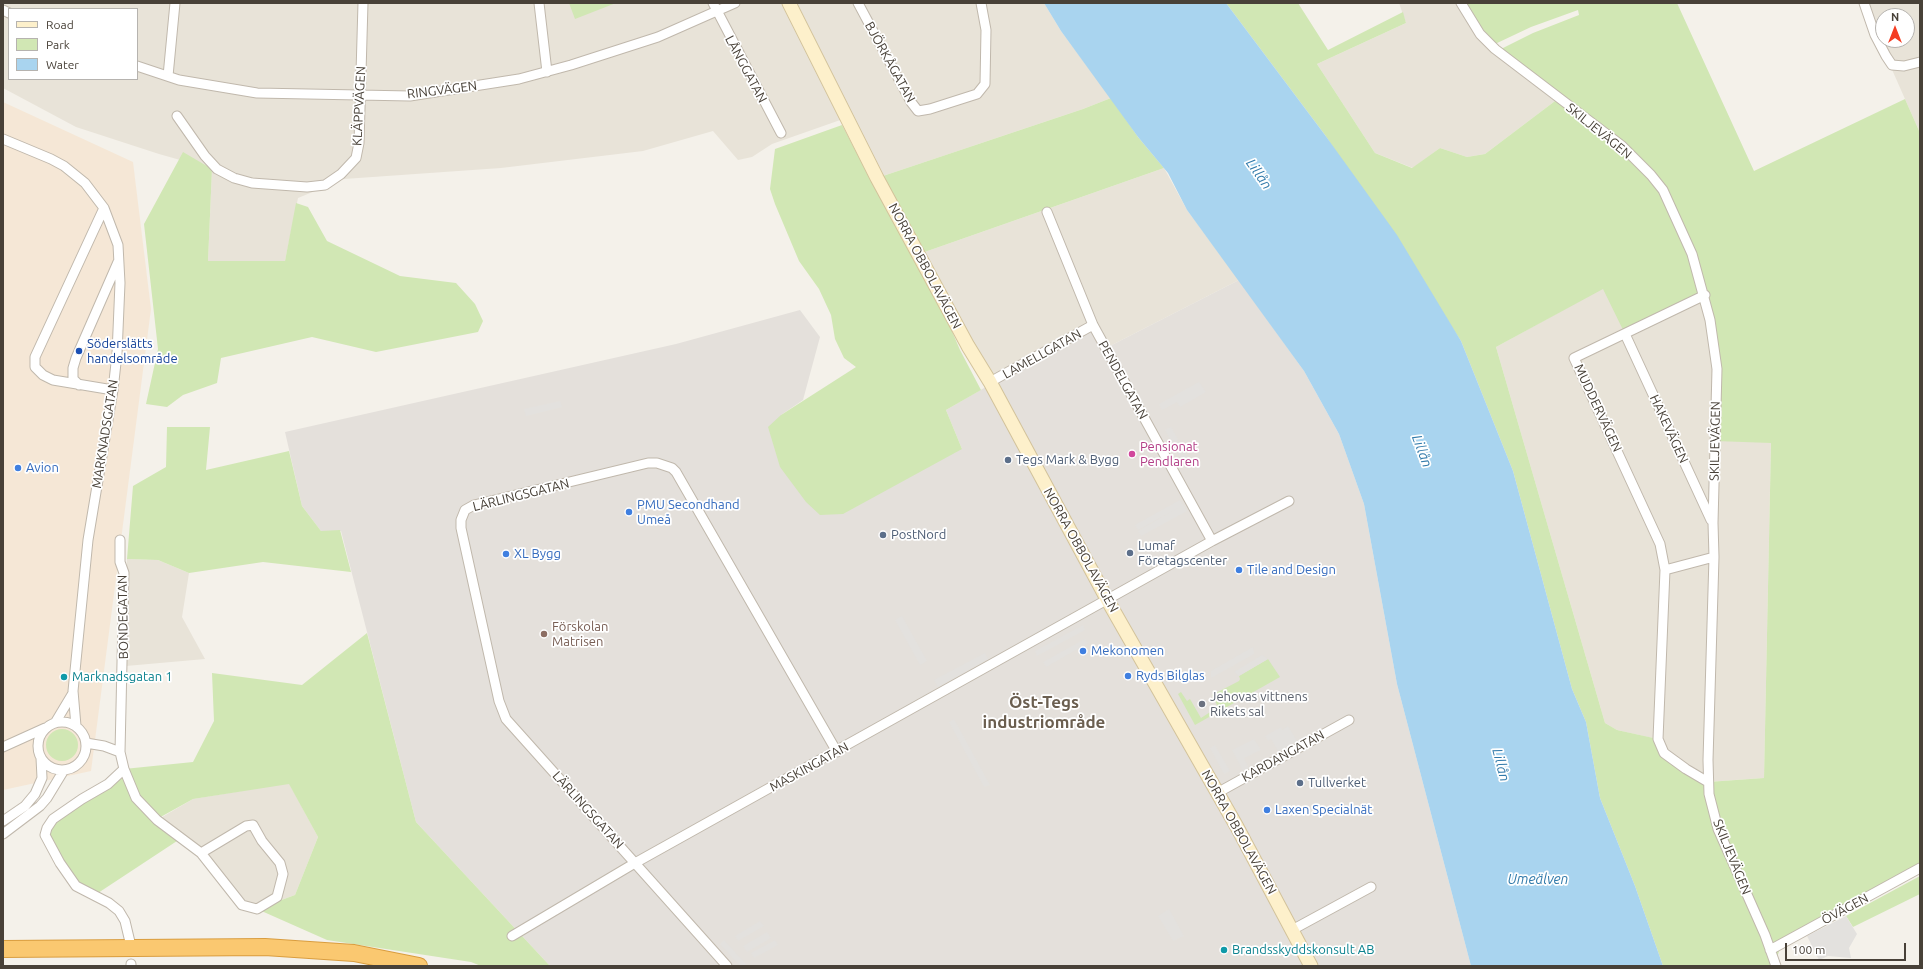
<!DOCTYPE html>
<meta charset="utf-8">
<style>
body{margin:0}
#map{position:relative;width:1923px;height:969px;overflow:hidden;background:#f4f1ea;font-family:Ubuntu,sans-serif}
canvas{display:block}
.frame{position:absolute;inset:0;border:4px solid #484138;pointer-events:none}
.legend{position:absolute;left:8px;top:8px;width:130px;height:72px;box-sizing:border-box;background:#fff;border:1px solid #b6b3af;margin:0;padding:5px 7px;list-style:none;font-size:12px;color:#484138}
.legend li{display:flex;align-items:center;gap:8px;height:20px}
.legend b{width:20px;border:1px solid #b6b3af}
.north{position:absolute;left:1875px;top:8px;width:40px;height:40px;box-sizing:border-box;background:#fff;border:1px solid #b6b3af;border-radius:50%;rotate:0deg;font-size:11px;font-weight:700;line-height:16px;text-align:center;color:#484138}
.north::after{content:'';display:block;margin:auto;width:14px;height:18px;background:#f43c22;clip-path:polygon(50% 0,100% 100%,50% 72%,0 100%)}
.scale{position:absolute;left:1785px;top:943px;width:121px;height:18px;box-sizing:border-box;border:2px solid #484138;border-top:0;padding-left:5px;font-size:12px;line-height:14px;white-space:nowrap;color:#484138;-webkit-text-stroke:3px #fff;paint-order:stroke}
</style>
<div id="map">
<canvas width="1923" height="969"></canvas>
<div class="frame"></div>
<ul class="legend">
<li><b style="height:5px;background:#fdf0cb"></b>Road</li>
<li><b style="height:11px;background:#d1e7b4"></b>Park</li>
<li><b style="height:11px;background:#a9d4ef"></b>Water</li>
</ul>
<div class="north">N</div>
<div class="scale">100 m</div>
</div>
<script>
const g = document.querySelector('canvas').getContext('2d');
g.lineJoin = 'round';
function fillPath(path, color) {
  g.fillStyle = color;
  g.fill(path, 'evenodd');
}
function poly(rows) {
  const path = new Path2D();
  for (const r of rows) {
    if (r.length === 3) {
      path.moveTo(r[0] + r[2], r[1]);
      path.arc(r[0], r[1], r[2], 0, 2 * Math.PI);
      continue;
    }
    path.moveTo(r[0], r[1]);
    for (let i = 2; i < r.length; i += 2) path.lineTo(r[i], r[i + 1]);
  }
  return path;
}
function stroke(path, color, width, dash) {
  g.strokeStyle = color;
  g.lineWidth = width;
  g.lineCap = dash ? 'butt' : 'round';
  g.setLineDash(dash || []);
  g.stroke(path);
}
function drawText(font, color, halo, rows, align = 'center') {
  g.font = font + ' Ubuntu,sans-serif';
  g.lineWidth = 3.5;
  g.setLineDash([]);
  g.textBaseline = 'middle';
  g.strokeStyle = halo;
  g.fillStyle = color;
  for (const [text, x, y, turn = 0] of rows) {
    g.save();
    g.translate(x, y);
    g.rotate((+turn || 0) * Math.PI / 180);
    g.textAlign = isNaN(turn) ? turn : align;
    if (halo) g.strokeText(text, 0, 0);
    g.fillText(text, 0, 0);
    g.restore();
  }
}
fillPath(poly([
 [3,3,1044,3,1061,31,1111,98,1083,109,877,178,846,118,772,144,752,157,738,160,713,131,643,151,501,168,344,179,298,198,285,261,208,261,212,169,159,154,76,127,3,88],
 [9,9,137,9,137,79,9,79],
 [1399,3,1456,3,1463,16,1492,52,1555,101,1485,154,1467,157,1440,148,1413,168,1375,153,1317,64,1406,23],
 [1864,3,1920,3,1920,133,1886,56],
 [1883,16,1907,16,1907,40,1883,40],
 [1164,168,1187,210,1239,280,1106,348,991,377,919,254],
 [1603,288,1705,295,1771,442,1764,778,1708,782,1664,753,1657,739,1617,730,1605,723,1496,347],
 [127,559,158,560,189,573,182,617,205,659,126,666],
 [289,783,318,837,295,895,257,909,242,905,201,853,157,820,193,799]
]), '#e8e3d8');
fillPath(poly([
 [3,102,133,162,151,309,91,771,3,790]
]), '#f5e7d6');
fillPath(poly([
 [1239,280,1304,371,1339,434,1364,504,1397,684,1471,966,550,966,416,822,341,531,321,531,302,506,285,432,676,344,800,310,820,337,803,400,781,415,962,449,946,410,1093,325,1106,348]
]), '#e4e0db');
fillPath(poly([
 [569,3,616,3,575,19],
 [1226,3,1298,3,1328,50,1403,12,1406,23,1317,64,1375,153,1412,168,1440,148,1467,157,1485,154,1555,101,1567,105,1501,49,1533,33,1579,15,1578,10,1531,27,1495,44,1469,12,1465,3,1677,3,1754,171,1905,99,1920,133,1920,868,1782,943,1775,963,1770,966,1663,966,1635,886,1600,798,1586,722,1572,689,1513,471,1461,341,1325,135],
 [1603,289,1625,334,1705,295,1717,369,1715,441,1771,443,1764,778,1708,782,1664,754,1658,739,1617,730,1605,723,1496,347],
 [1111,98,1138,137,1164,168,919,254,960,350,981,390,946,410,962,449,843,514,820,515,806,502,780,467,768,427,781,415,856,367,844,358,835,339,831,315,819,289,799,261,775,204,770,189,775,149,842,125,871,180,1083,109],
 [183,152,212,169,208,261,285,261,296,203,308,207,327,241,400,276,456,283,475,304,483,321,478,332,376,352,312,337,221,358,217,383,183,395,167,407,146,404,158,349,144,224],
 [167,427,210,427,206,470,289,451,302,506,321,531,340,530,351,572,263,562,189,573,158,560,127,559,133,486,166,467],
 [367,633,416,822,550,966,481,966,471,962,327,940,257,909,295,895,318,837,289,784,193,799,157,819,180,839,95,895,86,891,60,863,47,828,124,769,193,762,214,721,212,673,302,685],
 [1268,659,1280,677,1195,725,1178,694,1181,692,1187,701,1190,699,1201,718,1218,707,1212,695,1239,681,1240,679,1239,676],
 [62,745,16],
 [1920,876,1920,894,1853,927,1846,916]
]), '#d1e7b4');
fillPath(poly([
 [1199,382,1206,392,1180,407,1177,402,1162,410,1159,404],
 [560,401,562,407,526,416,524,409],
 [1171,427,1189,459,1183,462,1165,430],
 [1180,500,1183,505,1138,530,1135,525],
 [1183,505,1187,511,1141,536,1138,531],
 [902,616,927,661,920,665,895,620],
 [1083,625,1085,630,1037,656,1035,651],
 [1085,639,1088,643,1046,667,1043,662],
 [1253,647,1254,654,1211,678,1211,671],
 [985,653,988,659,938,687,934,680],
 [1262,655,1268,659,1239,676,1234,672],
 [954,719,990,785,984,787,949,722],
 [1288,726,1297,741,1278,751,1271,739,1268,741,1265,736,1281,727,1282,730],
 [1254,739,1261,750,1244,758,1249,769,1243,771,1232,750],
 [1215,745,1230,771,1224,774,1210,748],
 [1169,909,1184,936,1173,941,1158,916],
 [1846,916,1857,934,1849,948,1851,958,1828,956,1819,960,1807,936],
 [760,921,764,926,738,941,735,936],
 [767,932,771,938,747,952,743,946],
 [724,940,745,963,747,966,740,966,720,944],
 [775,940,778,945,754,958,751,953]
]), '#e3e1de');
fillPath(poly([
 [1044,3,1226,3,1325,135,1397,235,1461,341,1513,471,1572,689,1586,722,1600,798,1635,886,1663,966,1471,966,1397,684,1364,504,1339,434,1304,371,1187,210,1168,173,1138,137,1061,31]
]), '#a9d4ef');
const street = poly([
 [539,3,547,72],
 [713,3,781,133],
 [858,3,911,102,918,111,930,109,977,94,985,84,986,30,981,3],
 [1461,3,1480,34,1495,49,1621,145,1651,175,1663,190,1692,254,1710,320,1717,369,1713,523,1714,557,1708,760,1709,794,1718,829,1765,935,1776,966],
 [1864,3,1875,35,1886,56,1892,65,1904,66,1920,62],
 [3,10,9,13],
 [137,66,179,80,257,93,410,96,519,79,571,65,658,37,735,3],
 [168,76,175,3],
 [177,116,205,156,217,169,234,178,252,183,307,187,325,185,341,174,356,158,359,143,363,3],
 [3,139,51,159,64,166,85,183,104,208,118,245,120,283,117,354,113,390,88,540,73,691,76,726],
 [104,208,35,357,35,367,43,375,53,380,113,390],
 [1047,212,1093,325,1212,541],
 [1705,295,1574,358,1660,544,1665,570,1658,739,1664,753,1686,769,1708,782],
 [1625,334,1711,520],
 [990,382,1093,325],
 [79,385,73,379,73,368,76,358,118,262],
 [120,540,120,562,124,573,120,752,124,769,136,798,157,820,201,853],
 [1665,570,1714,557],
 [62,746,24],
 [55,723,73,693],
 [86,743,104,746,120,752],
 [3,747,45,728],
 [124,769,108,784,82,799,53,819,47,828,45,835,60,863,76,886,109,903,119,911,125,921,130,942],
 [1217,793,1349,720],
 [3,821,25,806,35,794,42,778,41,758],
 [253,825,262,841,280,863,283,874,277,897,257,909,242,905,201,853,246,826,253,825],
 [3,834,40,806,47,798,64,770],
 [1292,930,1371,887],
 [512,936,635,863,1212,541,1289,501],
 [1770,950,1920,868],
 [131,964,131,966],
 [727,966,506,719,499,701,461,528,461,520,465,510,474,505,648,463,657,463,672,468,676,472,837,752]
]);
const secondary = poly([
 [789,3,877,178,968,346,990,382,1108,601,1237,827,1311,966]
]);
const highway = poly([
 [3,949,265,947,354,953,419,966]
]);
stroke(street, '#c0b8ac', 11);
stroke(secondary, '#d3c39b', 15);
stroke(highway, '#d99d3f', 18);
stroke(street, '#fff', 9);
stroke(secondary, '#fdf0cb', 13);
stroke(highway, '#fac870', 16);
for (const [x, y, r, color] of [
 [79,351,4,"#1a4fb4"],
 [1132,454,4,"#d1479c"],
 [1008,460,4,"#5c6f8a"],
 [18,468,4,"#3f7fe0"],
 [629,512,4,"#3f7fe0"],
 [883,535,4,"#5c6f8a"],
 [1130,553,4,"#5c6f8a"],
 [506,554,4,"#3f7fe0"],
 [1239,570,4,"#3f7fe0"],
 [544,634,4,"#8d6e63"],
 [1083,651,4,"#3f7fe0"],
 [1128,676,4,"#3f7fe0"],
 [64,677,4,"#0f9aa8"],
 [1202,704,4,"#6b7280"],
 [1300,783,4,"#5c6f8a"],
 [1267,810,4,"#3f7fe0"],
 [1224,950,4,"#0f9aa8"]
]) {
  const dot = new Path2D();
  dot.arc(x, y, r, 0, 2 * Math.PI);
  g.fillStyle = color;
  g.fill(dot);
  stroke(dot, '#fff', 1.5);
}
drawText('13px', '#484138', '#fff', [
 ["BJÖRKÅGATAN",890,62,61],
 ["LÅNGGATAN",746,69,62],
 ["RINGVÄGEN",442,90,-7],
 ["KLÄPPVÄGEN",359,106,-87],
 ["SKILJEVÄGEN",1599,131,39],
 ["NORRA OBBOLAVÄGEN",925,266,62],
 ["LAMELLGATAN",1042,354,-29],
 ["PENDELGATAN",1123,380,61],
 ["MUDDERVÄGEN",1598,408,65],
 ["HAKEVÄGEN",1669,429,65],
 ["MARKNADSGATAN",105,434,-81],
 ["SKILJEVÄGEN",1715,441,-89],
 ["LÄRLINGSGATAN",521,495,-14],
 ["NORRA OBBOLAVÄGEN",1081,550,61],
 ["BONDEGATAN",123,617,-91],
 ["KARDANGATAN",1283,756,-29],
 ["MASKINGATAN",809,767,-29],
 ["LÄRLINGSGATAN",588,810,48],
 ["NORRA OBBOLAVÄGEN",1239,832,61],
 ["SKILJEVÄGEN",1732,857,68],
 ["ÖVÄGEN",1845,909,-28]
]);
drawText('13px', '#164399', '#fff', [
 ["Söderslätts",87,344],
 ["handelsområde",87,359]
], 'left');
drawText('13px', '#b23c85', '#fff', [
 ["Pensionat",1140,447],
 ["Pendlaren",1140,462]
], 'left');
drawText('13px', '#4e5e75', '#fff', [
 ["Tegs Mark & Bygg",1016,460],
 ["PostNord",891,535],
 ["Lumaf",1138,546],
 ["Företagscenter",1138,561],
 ["Tullverket",1308,783]
], 'left');
drawText('13px', '#366cbe', '#fff', [
 ["Avion",26,468],
 ["PMU Secondhand",637,505],
 ["Umeå",637,520],
 ["XL Bygg",514,554],
 ["Tile and Design",1247,570],
 ["Mekonomen",1091,651],
 ["Ryds Bilglas",1136,676],
 ["Laxen Specialnät",1275,810]
], 'left');
drawText('13px', '#785e54', '#fff', [
 ["Förskolan",552,627],
 ["Matrisen",552,642]
], 'left');
drawText('13px', '#0d838f', '#fff', [
 ["Marknadsgatan 1",72,677],
 ["Brandsskyddskonsult AB",1232,950]
], 'left');
drawText('13px', '#5b616d', '#fff', [
 ["Jehovas vittnens",1210,697],
 ["Rikets sal",1210,712]
], 'left');
drawText('italic 14px', '#317aaa', '#fff', [
 ["Lillån",1259,174,55],
 ["Lillån",1422,451,69],
 ["Lillån",1501,765,75],
 ["Umeälven",1538,879]
]);
drawText('bold 17px', '#6b5f50', '#fff', [
 ["Öst-Tegs",1044,702],
 ["industriområde",1044,722]
]);
</script>
